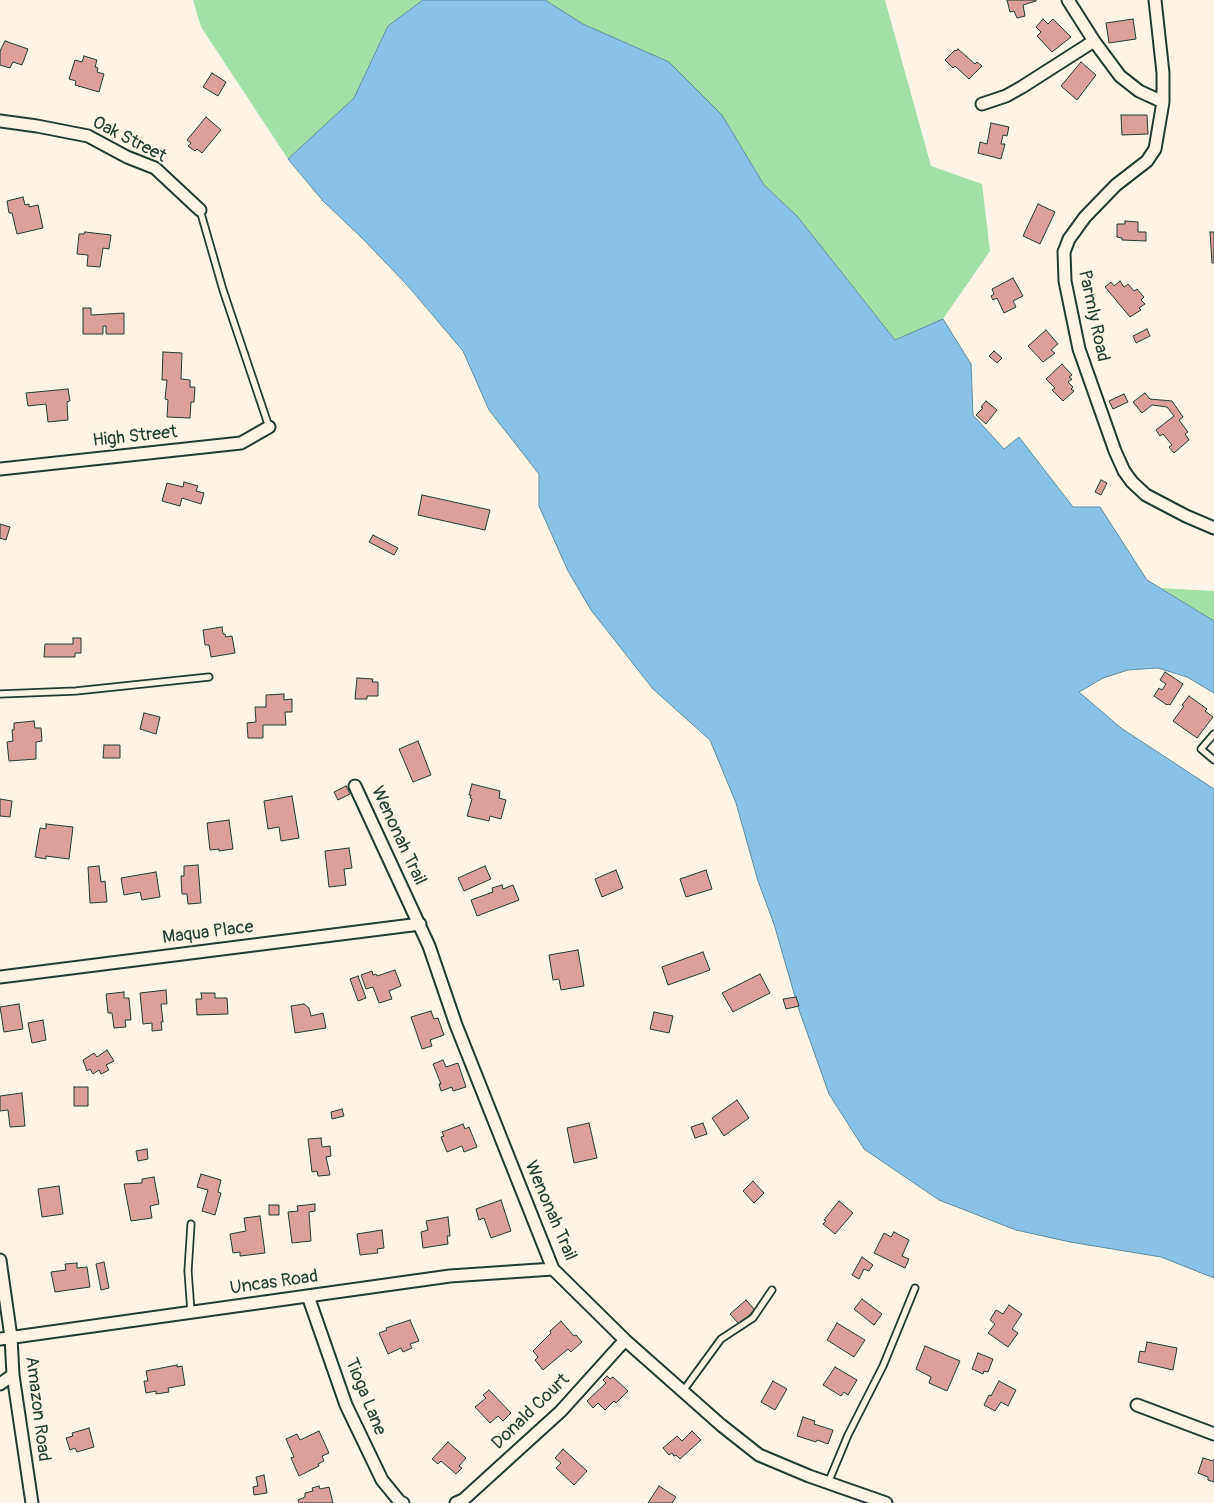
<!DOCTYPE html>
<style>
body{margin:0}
canvas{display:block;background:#fcf5e5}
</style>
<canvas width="1214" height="1503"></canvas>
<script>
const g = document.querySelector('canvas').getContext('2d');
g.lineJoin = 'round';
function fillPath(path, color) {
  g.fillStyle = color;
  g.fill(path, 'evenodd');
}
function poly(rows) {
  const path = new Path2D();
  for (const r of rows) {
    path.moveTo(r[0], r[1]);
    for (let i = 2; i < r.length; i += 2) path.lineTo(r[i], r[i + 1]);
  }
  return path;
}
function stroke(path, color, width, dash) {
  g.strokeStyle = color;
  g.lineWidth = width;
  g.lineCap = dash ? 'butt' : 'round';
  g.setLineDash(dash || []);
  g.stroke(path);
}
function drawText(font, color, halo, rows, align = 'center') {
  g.font = font + ' Pangolin,sans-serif';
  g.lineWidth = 4;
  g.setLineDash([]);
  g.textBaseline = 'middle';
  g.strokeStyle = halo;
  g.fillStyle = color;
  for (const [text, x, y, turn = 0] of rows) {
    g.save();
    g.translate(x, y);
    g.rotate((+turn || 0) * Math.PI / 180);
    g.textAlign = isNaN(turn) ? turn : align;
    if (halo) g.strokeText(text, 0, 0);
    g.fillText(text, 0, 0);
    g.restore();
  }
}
fillPath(poly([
 [193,0,423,0,388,26,354,98,288,159,201,27],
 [545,0,885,0,931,166,982,184,990,251,943,319,895,340,797,216,764,185,722,115,669,62,583,24],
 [1161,588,1214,591,1214,621]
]), '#a3e0a6');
const water = poly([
 [423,0,545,0,583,24,669,62,722,115,764,185,797,216,895,340,943,319,971,364,973,415,1004,449,1019,437,1073,507,1100,507,1147,580,1214,621,1214,693,1187,677,1158,668,1128,670,1103,678,1079,692,1121,728,1214,789,1214,1278,1161,1257,1070,1242,1016,1230,939,1200,864,1149,829,1094,798,1007,774,924,758,881,736,803,710,740,653,689,591,610,568,571,539,506,539,474,489,410,463,351,408,286,363,239,323,201,288,159,354,98,388,26,423,0]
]);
fillPath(water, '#89c2e7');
stroke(water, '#5f8d9f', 1);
const building = poly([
 [1007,0,1036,0,1036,1,1023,5,1025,16,1017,18,1014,11,1010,12,1007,0],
 [1043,19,1048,24,1053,19,1071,37,1052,52,1037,36,1041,32,1036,27,1043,19],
 [1133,19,1136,39,1109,43,1106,23,1133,19],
 [5,41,28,49,22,65,13,62,10,68,0,65,0,51,5,41],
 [958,49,975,64,977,62,982,66,969,79,955,66,953,68,945,60,955,50,956,51,958,49],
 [84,56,97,60,95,67,98,68,97,72,104,74,99,92,75,85,76,81,69,79,75,60,82,62,84,56],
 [1081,62,1096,75,1077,100,1061,86,1081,62],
 [212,73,226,82,218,96,203,87,212,73],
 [1121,115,1147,115,1148,134,1122,135,1121,115],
 [206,117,221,130,202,153,197,149,195,151,188,146,191,143,187,140,206,117],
 [991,123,1009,127,1007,136,1003,135,1001,144,1005,144,1001,159,978,153,980,142,987,144,991,123],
 [23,197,25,205,29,204,29,207,38,205,43,228,17,234,12,213,9,213,7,201,23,197],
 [1038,204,1055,212,1040,244,1023,236,1038,204],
 [1125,221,1138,222,1138,232,1146,232,1146,241,1122,240,1122,238,1117,237,1117,224,1125,224,1125,221],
 [85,232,111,235,109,249,103,248,100,267,87,266,88,255,77,254,79,234,84,234,85,232],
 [1210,232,1214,232,1214,263,1212,263,1210,232],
 [1013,278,1023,296,1013,301,1016,307,1004,313,997,298,993,300,991,296,994,294,992,289,1013,278],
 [1120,281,1124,287,1128,284,1134,291,1137,289,1144,297,1141,300,1145,304,1139,308,1141,310,1130,317,1105,287,1111,282,1114,286,1120,281],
 [83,308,91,308,91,315,124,313,124,334,106,334,106,326,103,326,103,334,83,334,83,308],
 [1147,329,1150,336,1136,343,1133,336,1147,329],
 [1046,330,1058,344,1051,350,1055,353,1043,362,1028,346,1046,330],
 [994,351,1002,358,997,363,989,356,994,351],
 [163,352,182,353,181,379,190,380,190,387,195,387,194,402,191,402,190,418,167,417,168,400,165,399,167,380,162,380,163,352],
 [1062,364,1072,375,1069,377,1072,379,1068,382,1073,387,1071,389,1074,391,1063,401,1052,390,1055,388,1046,379,1062,364],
 [68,389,70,401,67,402,68,420,48,422,46,404,28,406,26,393,68,389],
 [1145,393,1150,399,1172,401,1183,417,1179,420,1188,432,1185,434,1189,440,1174,453,1169,447,1172,445,1163,434,1160,436,1156,430,1174,416,1167,407,1152,405,1142,413,1133,402,1145,393],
 [1124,394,1128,402,1113,409,1109,401,1124,394],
 [986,401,997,410,986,424,976,415,983,408,981,407,986,401],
 [1101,480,1107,483,1101,495,1095,492,1101,480],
 [184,482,198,486,196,491,204,493,201,504,182,498,180,506,162,501,167,483,183,487,184,482],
 [422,495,490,510,485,530,418,515,422,495],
 [0,524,10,527,6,540,0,538,0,524],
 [373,535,398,548,394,555,369,542,373,535],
 [222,627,223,634,225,634,226,637,232,636,235,653,211,657,209,645,205,645,203,630,222,627],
 [73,638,81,638,81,653,75,653,75,657,44,657,45,644,73,644,73,638],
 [1165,672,1183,684,1170,705,1168,704,1167,705,1154,696,1159,688,1162,690,1166,684,1160,680,1165,672],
 [357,678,373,679,372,682,378,682,378,696,367,696,367,699,355,699,357,678],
 [284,694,284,700,292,699,292,712,285,712,286,725,263,725,263,738,248,738,247,723,256,722,255,707,266,707,266,695,284,694],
 [1189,696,1207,709,1205,711,1213,717,1197,738,1173,721,1184,706,1182,705,1189,696],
 [144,713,160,717,156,734,140,729,144,713],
 [34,721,35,728,41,728,42,741,36,742,36,759,9,761,7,742,13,741,12,730,14,730,14,723,34,721],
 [418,741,431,775,413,782,399,749,418,741],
 [104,745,120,745,120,758,103,758,104,745],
 [472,784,500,791,499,798,506,800,501,819,490,816,489,821,467,816,472,799,470,798,471,795,469,795,472,784],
 [346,786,350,794,338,800,334,792,346,786],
 [292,796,299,838,281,841,279,827,268,829,264,801,292,796],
 [0,799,12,801,10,817,0,816,0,799],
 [229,820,233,849,219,851,219,849,210,850,207,823,229,820],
 [46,824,73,827,69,859,46,856,46,859,35,857,40,828,46,829,46,824],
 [349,848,352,868,344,869,346,885,329,887,325,851,349,848],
 [198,865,201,903,188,904,187,894,182,894,181,876,184,876,184,866,198,865],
 [99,866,101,882,105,881,107,902,90,903,88,867,99,866],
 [485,866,491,879,464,891,458,878,485,866],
 [616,870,623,888,602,897,595,879,616,870],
 [706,870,712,889,686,897,680,879,706,870],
 [156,872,160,897,142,900,140,892,124,895,121,878,156,872],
 [502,885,503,889,513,885,519,900,477,916,471,900,493,892,492,888,502,885],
 [578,950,584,986,561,990,559,979,553,980,549,955,578,950],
 [703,952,710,970,668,985,662,967,703,952],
 [395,970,401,986,389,991,392,999,379,1003,373,987,366,989,361,975,372,971,373,975,376,974,377,976,395,970],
 [760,974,770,993,733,1012,722,993,760,974],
 [358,976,366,998,358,1001,350,979,358,976],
 [166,990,167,1004,161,1004,163,1022,161,1022,162,1030,152,1031,152,1023,143,1024,140,993,166,990],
 [124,992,124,998,129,998,131,1020,125,1020,126,1027,114,1028,112,1013,108,1013,106,994,124,992],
 [201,993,215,993,215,998,227,998,228,1014,197,1015,196,999,202,999,201,993],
 [796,997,799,1006,786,1009,783,999,796,997],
 [19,1004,23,1029,4,1032,0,1007,19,1004],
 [304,1004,309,1008,311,1016,323,1013,326,1028,295,1033,291,1006,304,1004],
 [431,1011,434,1019,438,1018,444,1035,430,1040,432,1046,422,1049,411,1017,431,1011],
 [654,1012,673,1016,669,1033,650,1029,654,1012],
 [43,1020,46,1040,32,1043,28,1023,43,1020],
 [107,1050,114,1061,106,1065,109,1070,101,1074,99,1070,93,1074,90,1069,87,1071,83,1060,94,1053,97,1057,107,1050],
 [443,1060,446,1067,458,1063,466,1087,453,1091,452,1087,441,1091,439,1084,441,1084,433,1064,443,1060],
 [74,1087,88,1087,88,1106,74,1106,74,1087],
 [22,1093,25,1126,10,1127,8,1110,0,1111,0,1096,22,1093],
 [737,1100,749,1118,724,1136,712,1118,737,1100],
 [342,1109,344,1116,332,1119,331,1112,342,1109],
 [589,1123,597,1158,574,1163,567,1128,589,1123],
 [703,1123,707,1134,695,1138,691,1127,703,1123],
 [463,1124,465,1129,469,1127,477,1147,464,1152,462,1146,447,1152,441,1137,444,1136,442,1132,463,1124],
 [321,1138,322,1147,330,1146,331,1156,326,1157,330,1175,318,1176,317,1171,312,1172,308,1139,321,1138],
 [147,1149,148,1159,138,1161,136,1151,147,1149],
 [201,1174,221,1180,218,1192,221,1193,215,1215,202,1211,208,1190,197,1187,201,1174],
 [154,1177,159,1204,150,1206,152,1218,131,1221,124,1184,142,1183,142,1179,154,1177],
 [753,1181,764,1193,754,1203,743,1191,753,1181],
 [59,1186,63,1214,42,1217,38,1189,59,1186],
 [501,1200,511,1231,491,1238,484,1218,479,1220,476,1209,501,1200],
 [839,1201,853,1213,835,1234,823,1224,826,1221,824,1220,839,1201],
 [315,1204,315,1211,309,1212,311,1241,292,1243,288,1212,298,1211,297,1206,315,1204],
 [269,1205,279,1205,279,1215,269,1215,269,1205],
 [260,1216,265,1253,240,1256,240,1252,233,1253,230,1234,246,1231,244,1218,260,1216],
 [448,1217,450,1236,447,1236,448,1244,423,1248,421,1232,428,1230,426,1221,448,1217],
 [382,1230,384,1248,377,1249,378,1253,360,1255,357,1234,382,1230],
 [894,1232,909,1240,902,1256,909,1259,905,1268,874,1253,884,1233,891,1237,894,1232],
 [862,1257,873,1265,869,1271,864,1269,859,1279,852,1275,862,1257],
 [104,1262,109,1288,101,1290,96,1264,104,1262],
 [77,1263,77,1268,87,1267,90,1287,55,1292,51,1272,66,1270,65,1264,77,1263],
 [862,1299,882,1314,874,1325,854,1309,862,1299],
 [746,1300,755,1310,739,1324,730,1314,746,1300],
 [1009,1305,1022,1314,1012,1329,1018,1333,1008,1347,988,1333,995,1324,990,1320,996,1310,1003,1314,1009,1305],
 [410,1320,419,1341,410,1344,412,1348,403,1352,401,1348,388,1354,379,1333,387,1330,386,1328,410,1320],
 [561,1321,574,1336,576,1335,582,1342,571,1352,568,1349,543,1370,535,1360,538,1357,533,1351,551,1333,550,1331,561,1321],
 [837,1323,865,1340,854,1357,827,1340,837,1323],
 [1147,1342,1177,1348,1173,1370,1138,1362,1140,1351,1145,1352,1147,1342],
 [925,1346,960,1361,947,1391,929,1383,931,1377,916,1369,925,1346],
 [978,1353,993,1359,988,1372,984,1371,983,1374,972,1369,978,1353],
 [177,1365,177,1367,182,1366,185,1385,168,1388,169,1392,156,1394,156,1391,146,1393,144,1381,148,1381,146,1371,177,1365],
 [835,1367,857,1380,848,1395,844,1392,841,1396,823,1385,835,1367],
 [607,1376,610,1379,613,1377,628,1391,616,1403,614,1401,605,1410,598,1403,593,1408,587,1401,606,1383,603,1380,607,1376],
 [773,1381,787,1389,775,1410,761,1402,773,1381],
 [999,1381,1016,1390,1008,1406,1001,1402,995,1411,984,1405,989,1395,991,1396,999,1381],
 [489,1390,511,1413,503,1421,498,1416,490,1423,475,1407,486,1398,483,1395,489,1390],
 [803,1417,815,1421,814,1424,833,1430,828,1444,817,1440,816,1442,797,1436,803,1417],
 [89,1428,94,1447,77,1452,75,1448,70,1450,66,1438,73,1436,72,1433,89,1428],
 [319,1431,329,1453,322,1456,324,1461,318,1464,319,1466,299,1476,291,1458,294,1457,286,1439,297,1434,300,1440,319,1431],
 [692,1431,701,1440,680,1459,676,1455,674,1456,672,1453,669,1455,663,1448,677,1436,682,1441,692,1431],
 [448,1442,466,1458,459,1466,462,1468,456,1474,441,1461,438,1464,432,1459,448,1442],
 [563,1449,587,1471,574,1485,556,1468,561,1463,555,1458,563,1449],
 [1203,1458,1213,1461,1214,1459,1214,1482,1208,1480,1208,1477,1198,1473,1203,1458],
 [264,1475,267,1493,254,1495,253,1487,258,1486,256,1477,264,1475],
 [319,1486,320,1489,329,1487,333,1503,299,1503,298,1500,305,1497,305,1493,313,1491,312,1488,319,1486],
 [659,1486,676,1497,672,1503,648,1503,659,1486]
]);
fillPath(building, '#dba199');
stroke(building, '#1f3d34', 1);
const service = poly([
 [200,210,223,290,269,427],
 [0,694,76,691,209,677],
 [1214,734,1201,749,1214,760],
 [191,1224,188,1271,191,1312],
 [683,1391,721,1339,753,1318,772,1290],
 [828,1483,848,1435,883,1366,915,1288]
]);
const minor = poly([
 [1068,0,1094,41,1120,76,1139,91,1163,102],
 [1155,0,1163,73,1163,102,1155,149,1147,161,1116,185,1085,217,1069,239,1064,252,1065,281,1079,349,1115,451,1124,471,1132,482,1146,495,1186,516,1214,528],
 [982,104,1006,96,1022,87,1094,41],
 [0,121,37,126,88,136,127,157,155,168,200,210],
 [0,469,241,443,269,427],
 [355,786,429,946,456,1025,553,1269,625,1340,721,1425,759,1455,809,1476,886,1503],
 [0,977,420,924],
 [0,1260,11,1337,13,1375,32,1503],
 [308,1296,346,1405,382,1480,400,1502,403,1503],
 [0,1339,450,1276,553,1269],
 [0,1384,13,1375],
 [1137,1405,1214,1434],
 [456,1503,463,1500,561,1411,625,1340]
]);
stroke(service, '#1f3d34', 9);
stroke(minor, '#1f3d34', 15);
stroke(service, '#fcf5e5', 5.5);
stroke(minor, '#fcf5e5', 11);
drawText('18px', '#1f3d34', '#fcf5e5', [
 ["Oak Street",129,140,27],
 ["Parmly Road",1093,316,78],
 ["High Street",135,437,-6],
 ["Wenonah Trail",398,836,65],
 ["Maqua Place",208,933,-7],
 ["Wenonah Trail",550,1211,67],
 ["Uncas Road",274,1283,-8],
 ["Tioga Lane",365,1397,68],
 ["Amazon Road",37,1409,83],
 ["Donald Court",531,1412,-44]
]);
</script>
